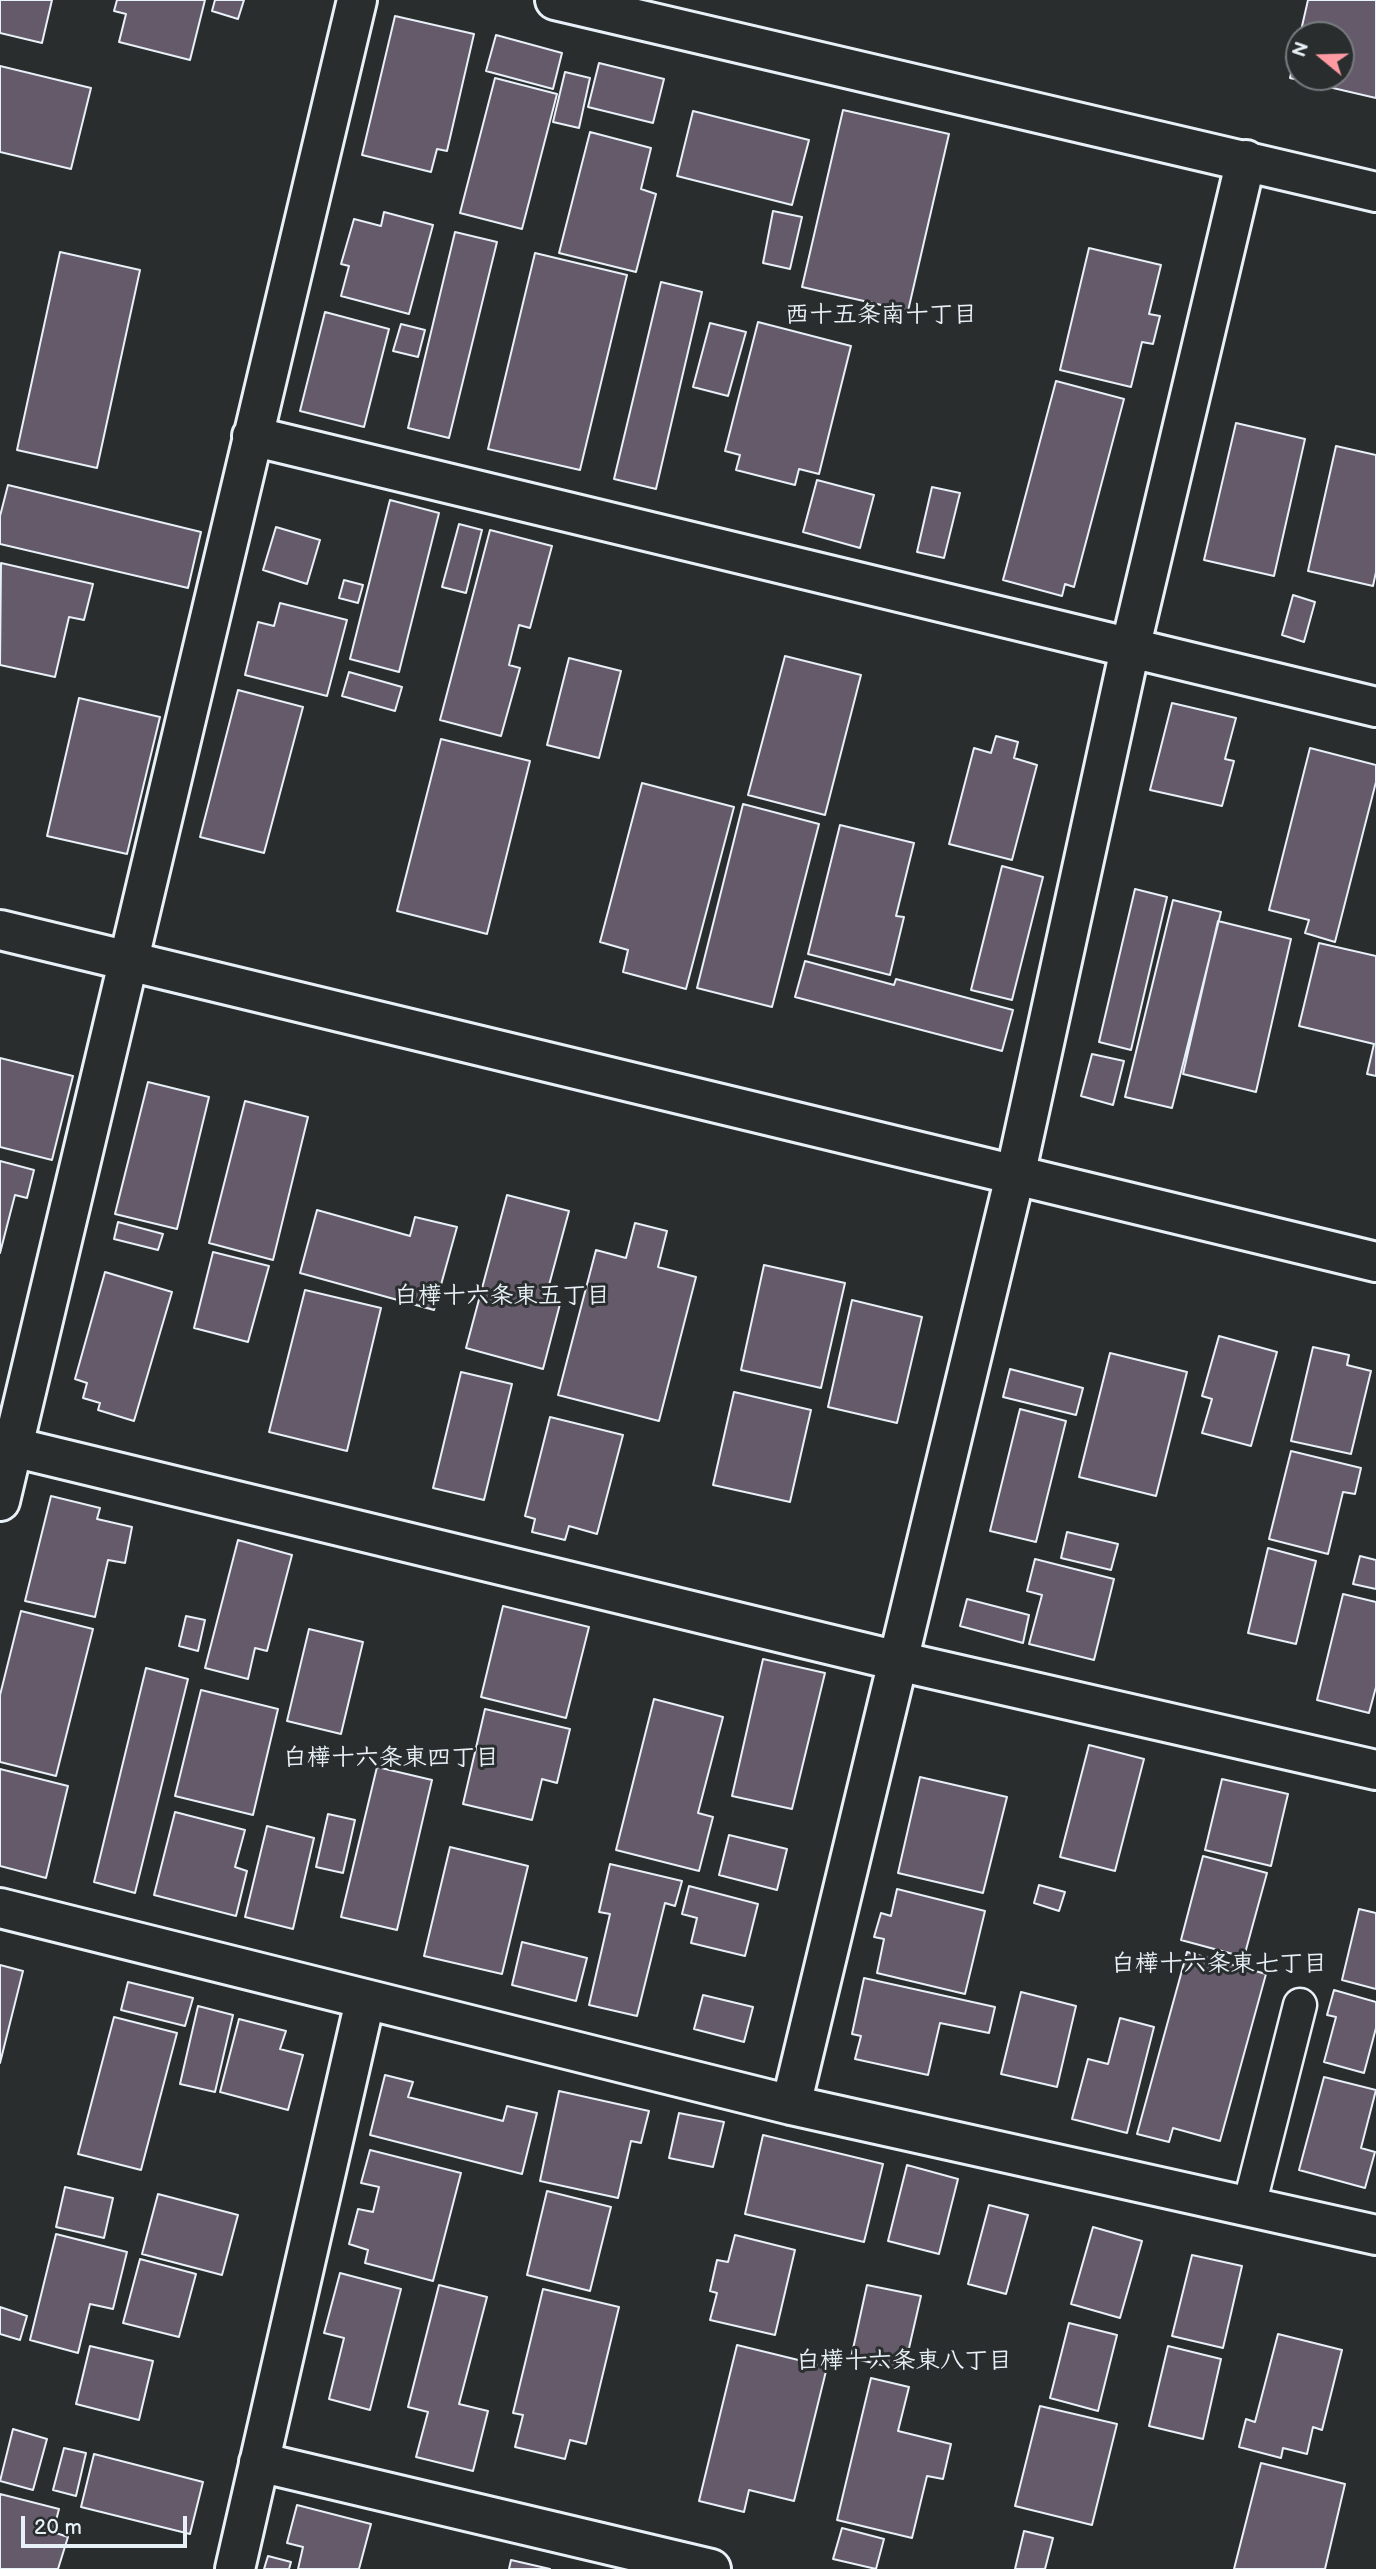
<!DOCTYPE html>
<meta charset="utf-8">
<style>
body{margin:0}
#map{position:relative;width:1376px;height:2569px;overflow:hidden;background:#2a2d2e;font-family:"Balsamiq Sans",sans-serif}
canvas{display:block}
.north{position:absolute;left:1285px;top:21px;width:70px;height:70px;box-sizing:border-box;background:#2a2d2e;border:2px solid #767b7f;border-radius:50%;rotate:289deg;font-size:19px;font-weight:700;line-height:28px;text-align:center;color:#e8f1f8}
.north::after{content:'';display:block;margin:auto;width:24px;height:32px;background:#ff9aa2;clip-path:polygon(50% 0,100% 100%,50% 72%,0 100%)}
.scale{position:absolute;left:21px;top:2516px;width:166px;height:32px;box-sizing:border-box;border:4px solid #e8f1f8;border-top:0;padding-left:9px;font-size:21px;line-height:24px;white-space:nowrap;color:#e8f1f8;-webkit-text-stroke:5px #2a2d2e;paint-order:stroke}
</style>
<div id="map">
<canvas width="1376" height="2569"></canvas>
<div class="north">N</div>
<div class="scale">20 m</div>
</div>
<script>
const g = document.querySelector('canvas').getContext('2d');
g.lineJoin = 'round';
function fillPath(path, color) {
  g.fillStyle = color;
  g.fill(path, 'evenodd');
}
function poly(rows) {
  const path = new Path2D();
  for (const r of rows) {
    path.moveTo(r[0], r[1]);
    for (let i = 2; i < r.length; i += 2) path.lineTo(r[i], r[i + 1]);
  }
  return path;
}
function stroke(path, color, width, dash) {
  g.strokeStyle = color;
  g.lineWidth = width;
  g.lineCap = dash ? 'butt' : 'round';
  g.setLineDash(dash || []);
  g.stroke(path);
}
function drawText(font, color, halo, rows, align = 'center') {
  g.font = font + ' "Balsamiq Sans","Klee One",sans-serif';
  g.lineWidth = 6;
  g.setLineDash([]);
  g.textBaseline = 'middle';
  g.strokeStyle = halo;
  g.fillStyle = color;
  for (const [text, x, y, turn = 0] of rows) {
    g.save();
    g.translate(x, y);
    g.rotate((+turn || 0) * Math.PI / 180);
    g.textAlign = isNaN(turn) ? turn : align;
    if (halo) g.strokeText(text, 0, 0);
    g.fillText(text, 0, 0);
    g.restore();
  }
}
const building = poly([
 [0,0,52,0,42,43,0,33,0,0],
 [117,0,205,0,190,60,119,42,126,14,114,11,117,0],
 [215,0,244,0,238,19,212,11,215,0],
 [1308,0,1376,0,1376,98,1290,78,1299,38,1299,77,1341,77,1341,35,1300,35,1308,0],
 [395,16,474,34,447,151,437,149,431,172,362,155,395,16],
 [496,35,562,53,553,89,486,71,496,35],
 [599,63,664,79,653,123,588,107,599,63],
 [0,66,91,88,71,169,0,152,0,66],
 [565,72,590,78,579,128,553,122,565,72],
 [495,78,557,94,522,229,460,213,495,78],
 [843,110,949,134,908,311,802,287,843,110],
 [693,111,809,140,792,205,677,176,693,111],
 [590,132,651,148,641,189,656,194,636,272,559,253,590,132],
 [773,211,802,217,790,269,763,263,773,211],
 [384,212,433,225,409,314,341,296,349,266,341,264,354,219,381,226,384,212],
 [455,232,497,242,449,438,408,428,455,232],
 [1089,248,1161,265,1149,314,1160,316,1153,344,1142,342,1131,387,1060,370,1089,248],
 [60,252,140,270,97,468,17,450,60,252],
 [535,253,627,275,580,470,488,449,535,253],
 [661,282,702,292,656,489,614,479,661,282],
 [325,312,389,329,364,427,300,411,325,312],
 [758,322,851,346,819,474,799,469,795,485,736,470,740,455,725,451,758,322],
 [710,323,746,332,728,396,693,387,710,323],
 [401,324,425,330,418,357,393,351,401,324],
 [1056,381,1124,399,1074,587,1065,584,1062,596,1003,580,1056,381],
 [1236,423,1305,439,1274,576,1204,560,1236,423],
 [1336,446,1376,455,1376,572,1373,586,1308,571,1336,446],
 [817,480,874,495,860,548,803,532,817,480],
 [8,485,201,532,188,588,0,544,0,516,8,485],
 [932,487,960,493,944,558,917,552,932,487],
 [390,500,439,513,399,672,350,659,390,500],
 [459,524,482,530,466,593,442,587,459,524],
 [276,527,320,540,307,584,263,570,276,527],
 [490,530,552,546,530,628,519,625,509,665,520,668,501,736,440,720,490,530],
 [1,563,93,584,84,620,69,617,55,677,0,665,1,563],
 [344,580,363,585,358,603,339,598,344,580],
 [1293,595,1315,602,1304,642,1282,635,1293,595],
 [280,603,347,620,327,696,245,675,258,622,274,626,280,603],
 [785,656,861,675,825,815,748,795,785,656],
 [569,658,621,671,599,758,547,745,569,658],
 [349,672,402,687,395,711,342,696,349,672],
 [238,690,303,707,264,853,200,837,238,690],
 [79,698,160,717,127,854,47,836,79,698],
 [1172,703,1236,718,1225,759,1234,761,1222,806,1150,790,1172,703],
 [996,736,1018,742,1014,758,1037,765,1012,860,949,844,974,748,991,753,996,736],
 [441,739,530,761,487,934,397,911,441,739],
 [1310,748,1376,765,1376,782,1335,942,1305,933,1309,920,1269,910,1310,748],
 [642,783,734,807,686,989,623,972,628,950,600,942,642,783],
 [743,804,819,824,772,1007,697,988,743,804],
 [840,825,914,843,896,916,904,917,890,975,808,954,840,825],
 [1002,866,1043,877,1012,1000,971,990,1002,866],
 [1135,889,1167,897,1131,1050,1099,1042,1135,889],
 [1173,900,1221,912,1172,1108,1125,1097,1173,900],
 [1218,921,1291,939,1256,1092,1183,1074,1218,921],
 [1319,943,1376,956,1376,1076,1367,1074,1374,1044,1299,1026,1319,943],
 [805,961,894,985,896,979,1013,1010,1002,1051,795,997,805,961],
 [1092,1054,1124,1061,1113,1105,1081,1096,1092,1054],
 [0,1058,73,1076,52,1160,0,1147,0,1058],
 [148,1082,209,1097,177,1229,115,1214,148,1082],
 [245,1101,308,1117,273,1260,209,1243,245,1101],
 [0,1161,34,1170,27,1198,15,1195,0,1253,0,1161],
 [507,1195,569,1211,545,1300,560,1304,543,1369,466,1348,507,1195],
 [317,1210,410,1236,415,1217,457,1227,434,1310,300,1273,317,1210],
 [118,1222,163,1234,158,1250,114,1239,118,1222],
 [635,1223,667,1231,658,1267,696,1277,659,1421,558,1395,596,1250,626,1258,635,1223],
 [213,1252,269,1266,248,1342,194,1328,213,1252],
 [764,1265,845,1283,821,1388,741,1370,764,1265],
 [105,1272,172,1292,134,1421,98,1410,100,1403,83,1398,87,1383,75,1379,105,1272],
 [305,1290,381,1308,347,1451,269,1432,305,1290],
 [852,1300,922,1317,897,1423,828,1407,852,1300],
 [1219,1336,1277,1352,1251,1446,1202,1433,1212,1399,1202,1396,1219,1336],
 [1313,1347,1349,1355,1347,1365,1371,1371,1351,1454,1291,1441,1313,1347],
 [1110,1353,1187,1372,1156,1496,1079,1477,1110,1353],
 [1010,1369,1083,1388,1076,1415,1003,1397,1010,1369],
 [461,1372,512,1384,484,1500,433,1488,461,1372],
 [734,1392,811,1410,790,1502,713,1485,734,1392],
 [1020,1409,1066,1421,1036,1542,990,1531,1020,1409],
 [550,1417,623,1435,597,1534,569,1526,565,1540,532,1532,535,1519,525,1516,550,1417],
 [1291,1451,1361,1468,1355,1494,1343,1492,1328,1554,1269,1539,1291,1451],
 [51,1496,100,1508,97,1519,132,1527,125,1563,108,1560,95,1617,25,1601,51,1496],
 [1067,1532,1118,1544,1111,1570,1061,1558,1067,1532],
 [238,1540,292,1555,267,1651,255,1648,248,1679,205,1668,238,1540],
 [1268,1548,1316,1561,1296,1644,1248,1633,1268,1548],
 [1360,1556,1376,1560,1376,1589,1353,1584,1360,1556],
 [1035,1559,1114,1579,1094,1660,1029,1644,1042,1595,1027,1591,1035,1559],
 [1343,1594,1376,1602,1376,1687,1369,1713,1317,1700,1343,1594],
 [967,1599,1029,1615,1023,1643,960,1626,967,1599],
 [503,1606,589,1627,566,1718,481,1697,503,1606],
 [21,1611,93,1629,56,1776,0,1762,0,1695,21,1611],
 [186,1616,205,1620,198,1651,179,1646,186,1616],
 [309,1629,363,1642,341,1734,287,1721,309,1629],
 [763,1659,825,1673,792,1809,732,1796,763,1659],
 [146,1668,188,1679,135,1893,94,1882,146,1668],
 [201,1690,278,1709,253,1815,175,1796,201,1690],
 [654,1699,723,1717,698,1813,713,1817,699,1871,616,1850,654,1699],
 [485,1709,570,1729,557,1783,542,1779,532,1820,463,1804,485,1709],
 [1089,1745,1144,1759,1115,1871,1060,1857,1089,1745],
 [377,1767,432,1780,397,1930,341,1917,377,1767],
 [0,1769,68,1786,46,1878,0,1866,0,1769],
 [920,1777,1007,1797,983,1893,898,1873,920,1777],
 [1222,1779,1288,1794,1271,1866,1205,1850,1222,1779],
 [175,1812,245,1830,235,1867,247,1871,236,1916,154,1895,175,1812],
 [328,1814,355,1820,343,1873,316,1867,328,1814],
 [267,1826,314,1838,293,1929,245,1917,267,1826],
 [729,1835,787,1849,777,1890,719,1875,729,1835],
 [450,1847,528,1866,502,1974,424,1956,450,1847],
 [1203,1856,1267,1873,1244,1957,1181,1940,1203,1856],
 [610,1864,682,1881,675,1906,665,1903,637,2016,589,2005,610,1914,599,1912,610,1864],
 [1039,1885,1065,1892,1059,1911,1034,1903,1039,1885],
 [689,1886,758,1904,745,1956,691,1943,697,1918,682,1914,689,1886],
 [897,1889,985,1911,965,1994,877,1973,884,1939,874,1937,881,1913,891,1916,897,1889],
 [1359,1909,1376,1913,1376,1989,1342,1980,1359,1909],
 [522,1942,587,1958,576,2001,512,1985,522,1942],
 [1187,1952,1266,1974,1220,2141,1173,2128,1169,2142,1137,2134,1187,1952],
 [0,1965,23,1971,0,2063,0,1965],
 [864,1978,995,2007,989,2033,940,2023,928,2075,855,2059,861,2036,852,2034,864,1978],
 [128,1982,193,1998,185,2026,121,2010,128,1982],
 [1334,1990,1376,2002,1376,2028,1364,2073,1324,2062,1336,2017,1327,2015,1334,1990],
 [1021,1992,1076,2006,1057,2087,1001,2074,1021,1992],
 [703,1995,753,2007,744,2042,694,2029,703,1995],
 [198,2006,233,2015,215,2092,180,2084,198,2006],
 [114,2017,177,2033,141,2170,78,2154,114,2017],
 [1120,2018,1154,2027,1127,2133,1072,2119,1088,2059,1108,2064,1120,2018],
 [239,2019,286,2031,280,2049,303,2055,288,2110,220,2092,239,2019],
 [385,2075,413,2082,408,2097,503,2121,507,2106,537,2113,522,2174,370,2135,385,2075],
 [1324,2077,1376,2090,1361,2148,1375,2152,1365,2188,1299,2170,1324,2077],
 [559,2091,649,2111,641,2143,631,2141,618,2198,540,2181,559,2091],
 [679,2113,724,2122,713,2167,669,2158,679,2113],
 [763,2135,883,2164,864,2242,745,2214,763,2135],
 [370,2150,461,2173,433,2281,365,2263,368,2250,349,2244,358,2209,373,2212,379,2187,361,2183,370,2150],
 [907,2165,958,2179,939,2254,888,2241,907,2165],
 [65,2187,113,2198,104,2238,56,2227,65,2187],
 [547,2191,611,2207,590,2291,527,2275,547,2191],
 [158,2194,238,2215,222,2275,142,2254,158,2194],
 [989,2205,1028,2215,1006,2294,968,2284,989,2205],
 [1093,2227,1142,2241,1120,2318,1071,2304,1093,2227],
 [56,2234,127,2252,113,2309,90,2304,78,2353,30,2340,56,2234],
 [735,2235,795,2250,775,2335,710,2320,717,2293,710,2291,717,2260,728,2262,735,2235],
 [1192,2255,1242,2266,1223,2348,1172,2336,1192,2255],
 [140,2259,196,2274,179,2337,123,2323,140,2259],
 [340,2273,401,2289,370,2410,329,2399,344,2338,324,2333,340,2273],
 [439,2285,487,2297,459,2404,488,2411,473,2471,416,2457,428,2412,408,2407,439,2285],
 [867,2285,921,2296,904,2370,851,2358,867,2285],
 [543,2289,619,2307,586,2444,570,2440,565,2459,515,2447,523,2415,513,2413,543,2289],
 [0,2307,27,2316,20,2340,0,2334,0,2307],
 [1069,2323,1117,2335,1098,2411,1050,2398,1069,2323],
 [1278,2334,1342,2350,1322,2430,1313,2427,1307,2454,1283,2448,1281,2458,1239,2447,1246,2419,1255,2422,1278,2334],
 [737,2345,827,2367,794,2501,749,2490,744,2512,699,2501,737,2345],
 [90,2346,153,2361,139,2420,76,2404,90,2346],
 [1168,2346,1221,2359,1203,2439,1149,2426,1168,2346],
 [871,2378,909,2387,898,2431,951,2444,943,2479,927,2476,912,2538,837,2520,871,2378],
 [1040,2406,1117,2424,1092,2525,1015,2506,1040,2406],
 [13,2429,47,2439,33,2490,0,2481,13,2429],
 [64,2448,86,2453,76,2496,53,2490,64,2448],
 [94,2454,203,2482,190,2534,81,2507,94,2454],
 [1261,2463,1345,2484,1325,2569,1234,2569,1261,2463],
 [0,2494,59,2509,53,2532,68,2537,58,2569,0,2569,0,2494],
 [297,2505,371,2524,359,2569,298,2569,303,2547,287,2543,297,2505],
 [842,2528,884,2539,876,2569,833,2559,842,2528],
 [1024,2531,1053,2538,1045,2569,1015,2569,1024,2531],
 [268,2556,291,2562,289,2569,264,2569,268,2556],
 [511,2560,550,2569,509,2569,511,2560]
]);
fillPath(building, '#645a6a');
stroke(building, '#e8f1f8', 2);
const service = poly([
 [1249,2206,1300,2005]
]);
const minor = poly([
 [555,0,1376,192],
 [252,436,1376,707],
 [13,1447,898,1661,1376,1770],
 [0,1501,357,0],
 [0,1908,791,2105,1376,2235],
 [791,2105,1015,1176,1130,649,1246,160],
 [259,2462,711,2569],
 [235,2569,365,2001]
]);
const tertiary = poly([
 [0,930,1376,1262]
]);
stroke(service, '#e8f1f8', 37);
stroke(minor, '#e8f1f8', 44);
stroke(tertiary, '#e8f1f8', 44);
stroke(service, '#2a2d2e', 32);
stroke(minor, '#2a2d2e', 38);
stroke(tertiary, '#2a2d2e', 38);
drawText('bold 24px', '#e8f1f8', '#2a2d2e', [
 ["西十五条南十丁目",881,316],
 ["白樺十六条東五丁目",502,1297],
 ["白樺十六条東四丁目",391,1759],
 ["白樺十六条東七丁目",1219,1965],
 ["白樺十六条東八丁目",904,2362]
]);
</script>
